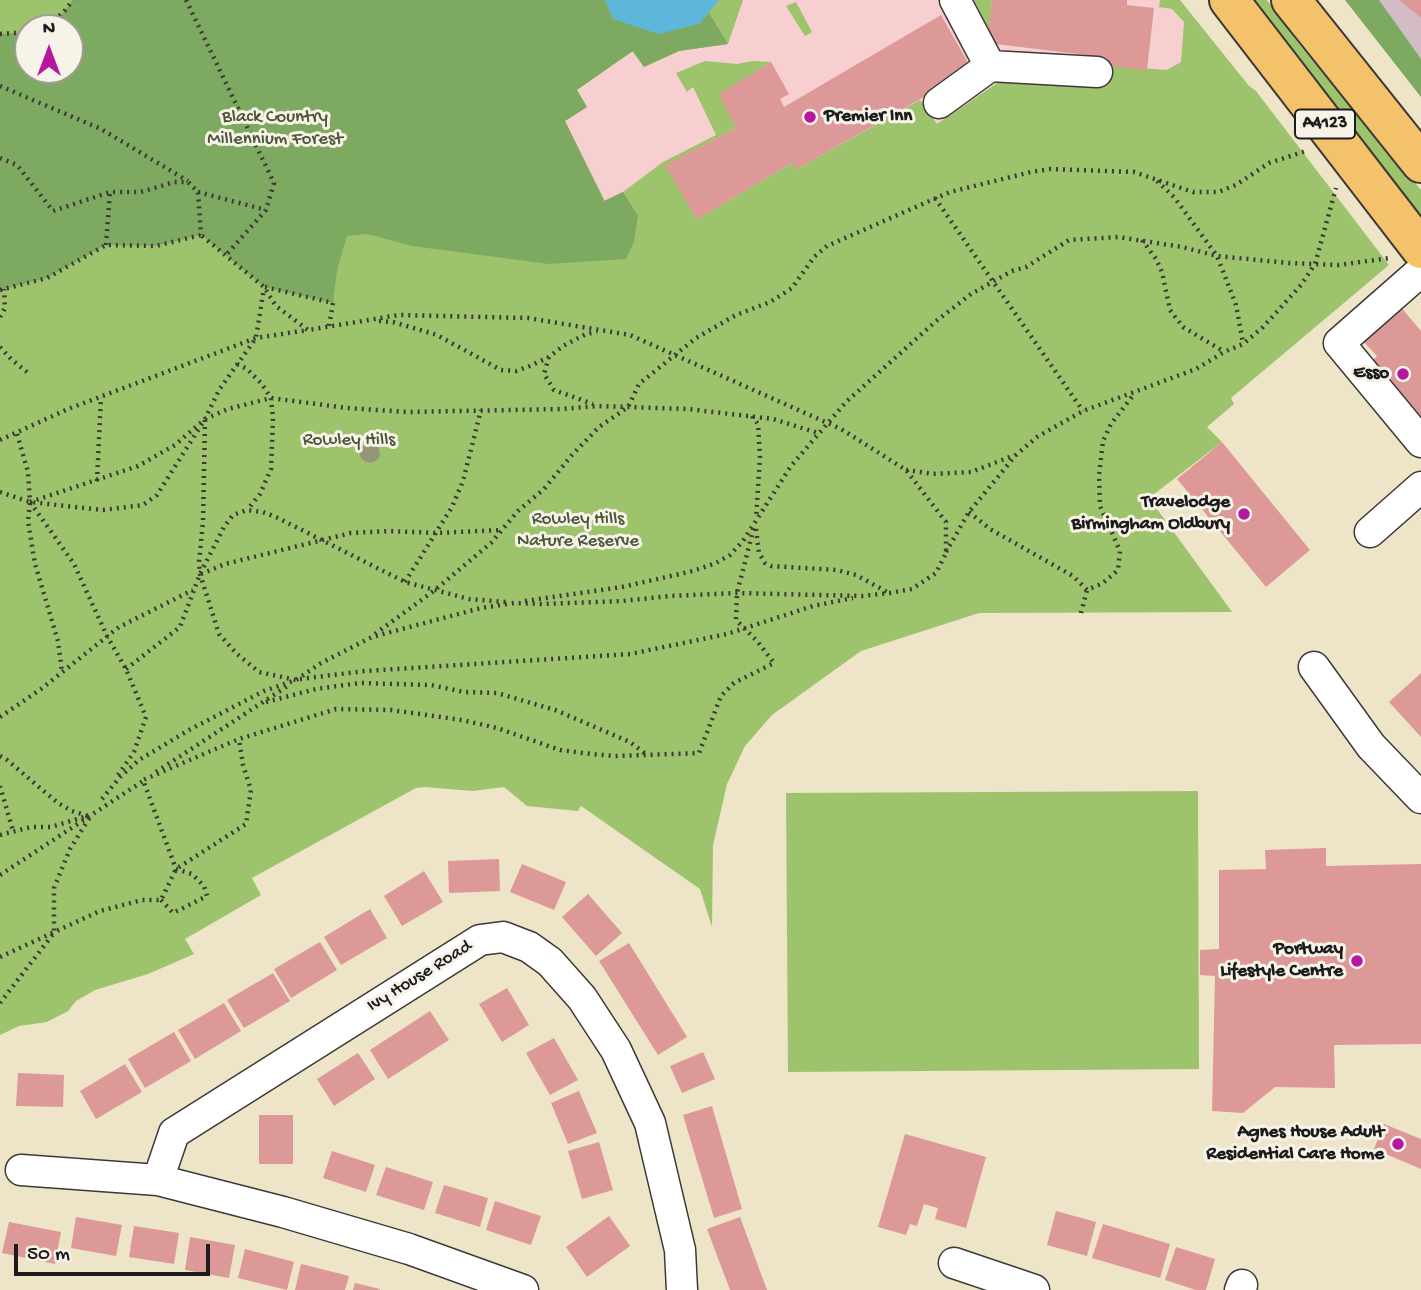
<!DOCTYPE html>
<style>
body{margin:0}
#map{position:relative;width:1421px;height:1290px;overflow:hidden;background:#eee4c8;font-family:"Gochi Hand",sans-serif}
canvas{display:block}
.north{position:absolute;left:14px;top:14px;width:70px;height:70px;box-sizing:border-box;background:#f7f3e8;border:2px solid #9f9d96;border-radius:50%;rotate:0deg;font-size:19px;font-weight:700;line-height:28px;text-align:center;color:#1c1c1c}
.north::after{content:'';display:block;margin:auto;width:24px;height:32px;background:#b5179e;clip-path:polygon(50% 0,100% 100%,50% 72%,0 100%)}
.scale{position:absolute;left:14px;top:1244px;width:196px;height:32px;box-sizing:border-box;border:4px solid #1c1c1c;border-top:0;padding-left:9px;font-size:21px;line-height:24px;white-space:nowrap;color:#1c1c1c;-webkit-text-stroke:5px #f7f3e8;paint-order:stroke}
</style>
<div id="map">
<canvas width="1421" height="1290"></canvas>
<div class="north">N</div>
<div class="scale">50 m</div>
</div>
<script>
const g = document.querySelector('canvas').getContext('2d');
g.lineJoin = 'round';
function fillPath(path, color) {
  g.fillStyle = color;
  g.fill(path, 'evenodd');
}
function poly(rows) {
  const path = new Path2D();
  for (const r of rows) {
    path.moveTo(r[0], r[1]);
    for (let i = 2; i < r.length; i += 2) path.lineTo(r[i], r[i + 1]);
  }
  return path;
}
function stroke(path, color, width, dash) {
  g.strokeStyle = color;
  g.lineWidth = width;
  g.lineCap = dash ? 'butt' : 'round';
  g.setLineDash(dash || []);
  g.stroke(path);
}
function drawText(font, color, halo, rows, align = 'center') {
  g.font = font + ' "Gochi Hand",sans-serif';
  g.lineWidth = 6;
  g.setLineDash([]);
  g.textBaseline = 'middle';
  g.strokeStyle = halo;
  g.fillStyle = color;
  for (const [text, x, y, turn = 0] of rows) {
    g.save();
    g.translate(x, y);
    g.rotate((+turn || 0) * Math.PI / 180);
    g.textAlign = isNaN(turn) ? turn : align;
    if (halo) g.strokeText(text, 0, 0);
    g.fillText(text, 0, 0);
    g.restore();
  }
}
fillPath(poly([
 [743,0,1180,0,1249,86,1003,79,937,125,687,232,605,202,565,121,587,107,577,91,633,51,644,67,679,51,728,44]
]), '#f7cfd1');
fillPath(poly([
 [1354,0,1421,0,1421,75]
]), '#d2bdc6');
fillPath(poly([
 [0,0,743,0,728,44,679,51,644,67,632,51,577,90,587,107,565,121,605,201,623,192,663,162,716,135,693,87,687,92,676,73,705,61,737,64,753,61,771,62,720,94,736,128,666,165,697,219,792,163,797,169,920,100,937,124,1003,79,1102,65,1167,70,1181,62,1184,22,1172,9,1159,7,1160,0,1180,0,1249,86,1256,91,1389,265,1231,398,1234,404,1207,427,1222,442,1149,498,1232,612,979,613,861,651,772,715,745,746,727,784,713,845,712,927,700,889,581,806,578,811,527,806,504,787,473,791,425,787,416,788,252,878,261,895,185,939,194,954,148,974,95,990,76,1001,68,1011,47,1022,19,1026,0,1035],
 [28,28,70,28,70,70,28,70],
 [974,0,992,0,989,29],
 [1244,0,1267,0,1301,47,1421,190,1421,226],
 [796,2,812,32,805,36,786,6],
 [1198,791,1199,1069,788,1072,786,793]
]), '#9ec36d');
fillPath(poly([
 [73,0,605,0,613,19,699,24,709,13,728,44,679,51,644,67,633,51,577,90,587,107,565,121,604,201,623,192,638,216,634,242,626,259,549,264,412,246,367,234,347,236,337,270,333,303,264,287,201,235,156,246,106,245,47,278,0,290,0,34,28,32,28,70,70,70,70,28,42,28,63,13],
 [1345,0,1379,0,1421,59,1421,97]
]), '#7ea960');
fillPath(poly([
 [605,0,719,0,699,24,658,34,613,19]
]), '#5cb7da');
fillPath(poly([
 [992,0,1127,0,1127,5,1154,8,1147,70,1102,65,1103,57,987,43],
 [1399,0,1421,0,1421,18],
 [941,15,972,70,797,169,792,163,697,219,665,165,736,128,719,94,771,62,789,94,780,99,784,107],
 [1399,305,1421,331,1421,425,1394,393,1398,389,1373,360,1377,356,1361,339],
 [1222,442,1310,550,1266,587,1177,479],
 [1421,673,1421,737,1389,702],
 [1326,848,1326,866,1421,864,1421,1044,1334,1045,1335,1088,1275,1087,1243,1113,1212,1111,1215,976,1200,975,1200,950,1219,949,1219,870,1266,869,1265,850],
 [499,859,500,891,449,893,448,861],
 [522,864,566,882,554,910,510,892],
 [424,871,443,902,402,926,384,896],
 [588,894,622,933,596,956,562,917],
 [370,909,387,938,341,965,324,937],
 [320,942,337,970,291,998,274,969],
 [629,943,687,1037,658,1055,599,961],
 [273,973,290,1001,244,1028,227,1000],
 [507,988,529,1025,502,1042,479,1004],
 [224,1003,241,1031,195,1059,178,1030],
 [430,1011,449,1040,388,1079,370,1050],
 [174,1032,191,1061,145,1088,128,1059],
 [554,1038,578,1080,550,1095,526,1053],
 [703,1052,715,1079,682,1093,670,1066],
 [358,1053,375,1079,334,1106,317,1079],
 [125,1064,142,1092,96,1119,80,1091],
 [18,1073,64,1075,63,1107,16,1106],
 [579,1091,597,1133,568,1144,551,1103],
 [712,1106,742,1209,714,1218,683,1115],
 [259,1115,293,1115,293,1164,259,1164],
 [1384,1124,1421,1139,1421,1169,1374,1149],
 [905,1134,986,1157,966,1228,935,1219,938,1208,924,1204,917,1226,910,1224,906,1235,878,1227],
 [599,1142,613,1190,582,1199,568,1151],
 [332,1151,375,1165,366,1192,323,1178],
 [386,1167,433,1182,424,1210,376,1195],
 [444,1185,488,1198,480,1227,435,1213],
 [495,1201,541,1216,531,1245,486,1230],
 [1056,1211,1096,1222,1087,1256,1047,1245],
 [609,1216,630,1246,587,1277,566,1247],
 [76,1217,122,1225,116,1256,71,1248],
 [740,1217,767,1290,730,1290,707,1229],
 [9,1222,61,1232,55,1264,2,1253],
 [1103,1224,1170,1244,1160,1278,1092,1258],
 [134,1226,179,1233,174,1264,129,1257],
 [190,1237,235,1245,229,1278,185,1270],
 [1176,1247,1215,1259,1206,1290,1196,1290,1165,1280],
 [245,1249,294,1262,287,1290,238,1278],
 [301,1264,349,1276,345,1290,295,1290],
 [355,1283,380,1289,380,1290,353,1290]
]), '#dc9998');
const minor = poly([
 [955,0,990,66],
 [939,103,990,66,1097,72],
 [1421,271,1339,343,1421,442],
 [1370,532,1421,487],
 [1314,667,1371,746,1421,798],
 [21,1170,158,1180,283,1212,409,1249,523,1290],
 [158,1180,174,1133,480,940,503,937,529,947,550,962,582,998,616,1050,650,1123,680,1250,682,1290],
 [954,1263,1034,1290],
 [1240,1290,1242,1285]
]);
const highway = poly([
 [1229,0,1421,249],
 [1291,0,1421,163]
]);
stroke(minor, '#3c3a36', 33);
stroke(highway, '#3c3a36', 42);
stroke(poly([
 [186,0,274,183,266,210,226,255],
 [42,28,63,13,73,0],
 [0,34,28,32],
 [0,86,101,129,188,181],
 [0,158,17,165,53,211,110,192,141,192,174,182,188,182,198,192,201,235],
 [1157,181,1174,197,1217,256,1236,305,1243,343],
 [198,192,266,210],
 [935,198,1083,411],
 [1142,240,1156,259,1162,272,1170,310,1183,327,1223,351],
 [106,245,110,192],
 [265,287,333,303,329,326],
 [0,290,47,278,106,245,156,246,201,235],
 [0,317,5,308,4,289],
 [379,321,393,322,437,335,501,370,516,371,530,366,549,357,563,346,586,334,597,332],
 [0,347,11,359,27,372],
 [549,357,544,374,554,390,593,404],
 [237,364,247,369,261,383,271,398,273,418,271,469,260,494,248,509],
 [752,416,758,424,760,457,756,518],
 [205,420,203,522,199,562,200,574,219,634,237,654,259,672,296,680],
 [17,434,28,472,30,502,74,564,107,636,126,669,146,717,134,752,116,778],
 [0,440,68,409,256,338,308,330,276,306,264,287,201,235],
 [906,470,933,474,971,472,1015,455],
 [97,481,101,397],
 [0,492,30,502,103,510,143,505,157,495,205,419,219,390,256,338,264,288],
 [30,502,138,466,175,445,205,419,228,409,271,398,347,408,407,412,562,409,597,406,688,409,773,419,818,433],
 [30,503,28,521,35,564,58,641,62,672],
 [969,512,990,529,1073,576,1087,590,1103,583,1118,570,1120,551,1100,506,1099,475,1103,441,1111,424,1134,394],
 [756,529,759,553,765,563,771,566,837,570,856,575,889,593],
 [946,552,969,512,1016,455,1037,437,1083,411,1196,369,1224,352,1243,344,1263,327,1301,285,1315,264,1336,188],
 [201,574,225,564,351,533,389,531,437,533,501,530],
 [405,582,452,507,463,481,481,410],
 [525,601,622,587,693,571,716,563,730,555,743,541,791,466,846,402,935,322,971,294,1012,271,1026,267,1069,240,1118,237,1182,247,1217,256,1289,263,1338,265,1390,258],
 [1081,613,1087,590],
 [375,634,435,590,491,543,518,511,544,489,572,455,599,427,628,407,639,384,696,338,736,315,770,302,792,288,814,257,827,246,950,192,1031,172,1050,169,1134,172,1193,192,1218,192,1236,185,1269,163,1306,151],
 [126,669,180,627,200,574,224,527,233,515,247,510,263,512,278,518,405,582,469,599,506,602],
 [300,679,365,671,630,654,727,634,813,606,853,598],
 [266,702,316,689,360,683,431,685,464,692,497,693,555,710,630,742,647,755],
 [0,717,41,689,119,627,193,590],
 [0,756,7,760,58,803,72,811,88,816],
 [156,772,289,685],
 [0,786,13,831],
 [102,799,120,777,139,760,189,730,264,691,296,680,321,663,372,637,481,608,514,603,543,604,622,601,670,596,737,593,862,596,890,593,912,589,936,573,946,553,946,522,906,470,841,429,630,335,528,318,399,315,308,330],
 [0,835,31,827,51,827,84,817],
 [0,875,143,781],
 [161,900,173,913,207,896,204,886,192,874,176,869,143,780,239,739,336,709,391,710,462,720,497,728,560,750,591,754,615,756,699,753,721,696,734,683,774,663,757,641,736,620,737,593,754,527],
 [0,957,100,911,142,900,161,900,176,869,246,824,251,790,243,765,239,739],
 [0,1003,54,933,54,888,70,849,90,817]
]), '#3c3a36', 4.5, [2, 5]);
stroke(minor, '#fff', 30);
stroke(highway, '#f4c26a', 38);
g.fillStyle = '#949679';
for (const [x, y] of [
 [370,453]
]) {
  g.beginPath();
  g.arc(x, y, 10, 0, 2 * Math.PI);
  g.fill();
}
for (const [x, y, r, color] of [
 [810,117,7,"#b5179e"],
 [1403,374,7,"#b5179e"],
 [1244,514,7,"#b5179e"],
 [1357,961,7,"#b5179e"],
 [1398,1144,7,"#b5179e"]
]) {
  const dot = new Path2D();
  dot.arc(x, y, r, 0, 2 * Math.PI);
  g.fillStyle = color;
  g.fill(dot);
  stroke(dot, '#f7f3e8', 2.5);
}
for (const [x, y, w] of [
 [1325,124,60]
]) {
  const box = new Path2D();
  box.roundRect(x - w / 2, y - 14.5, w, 29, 5);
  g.fillStyle = '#f7f3e8';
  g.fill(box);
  stroke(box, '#1c1c1c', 2);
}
drawText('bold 18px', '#1c1c1c', null, [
 ["A4123",1325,124]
]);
drawText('bold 19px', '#1c1c1c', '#f7f3e8', [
 ["Premier Inn",824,117,"left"],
 ["Esso",1389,374],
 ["Travelodge",1230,503],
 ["Birmingham Oldbury",1230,525],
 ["Portway",1343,950],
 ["Lifestyle Centre",1343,972],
 ["Agnes House Adult",1384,1133],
 ["Residential Care Home",1384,1155]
], 'right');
drawText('19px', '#4a5638', '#f7f3e8', [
 ["Black Country",275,118],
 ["Millennium Forest",275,140],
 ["Rowley Hills",349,441],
 ["Rowley Hills",578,520],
 ["Nature Reserve",578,542]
]);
drawText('19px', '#1c1c1c', '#f7f3e8', [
 ["Ivy House Road",420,977,-32]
]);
</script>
